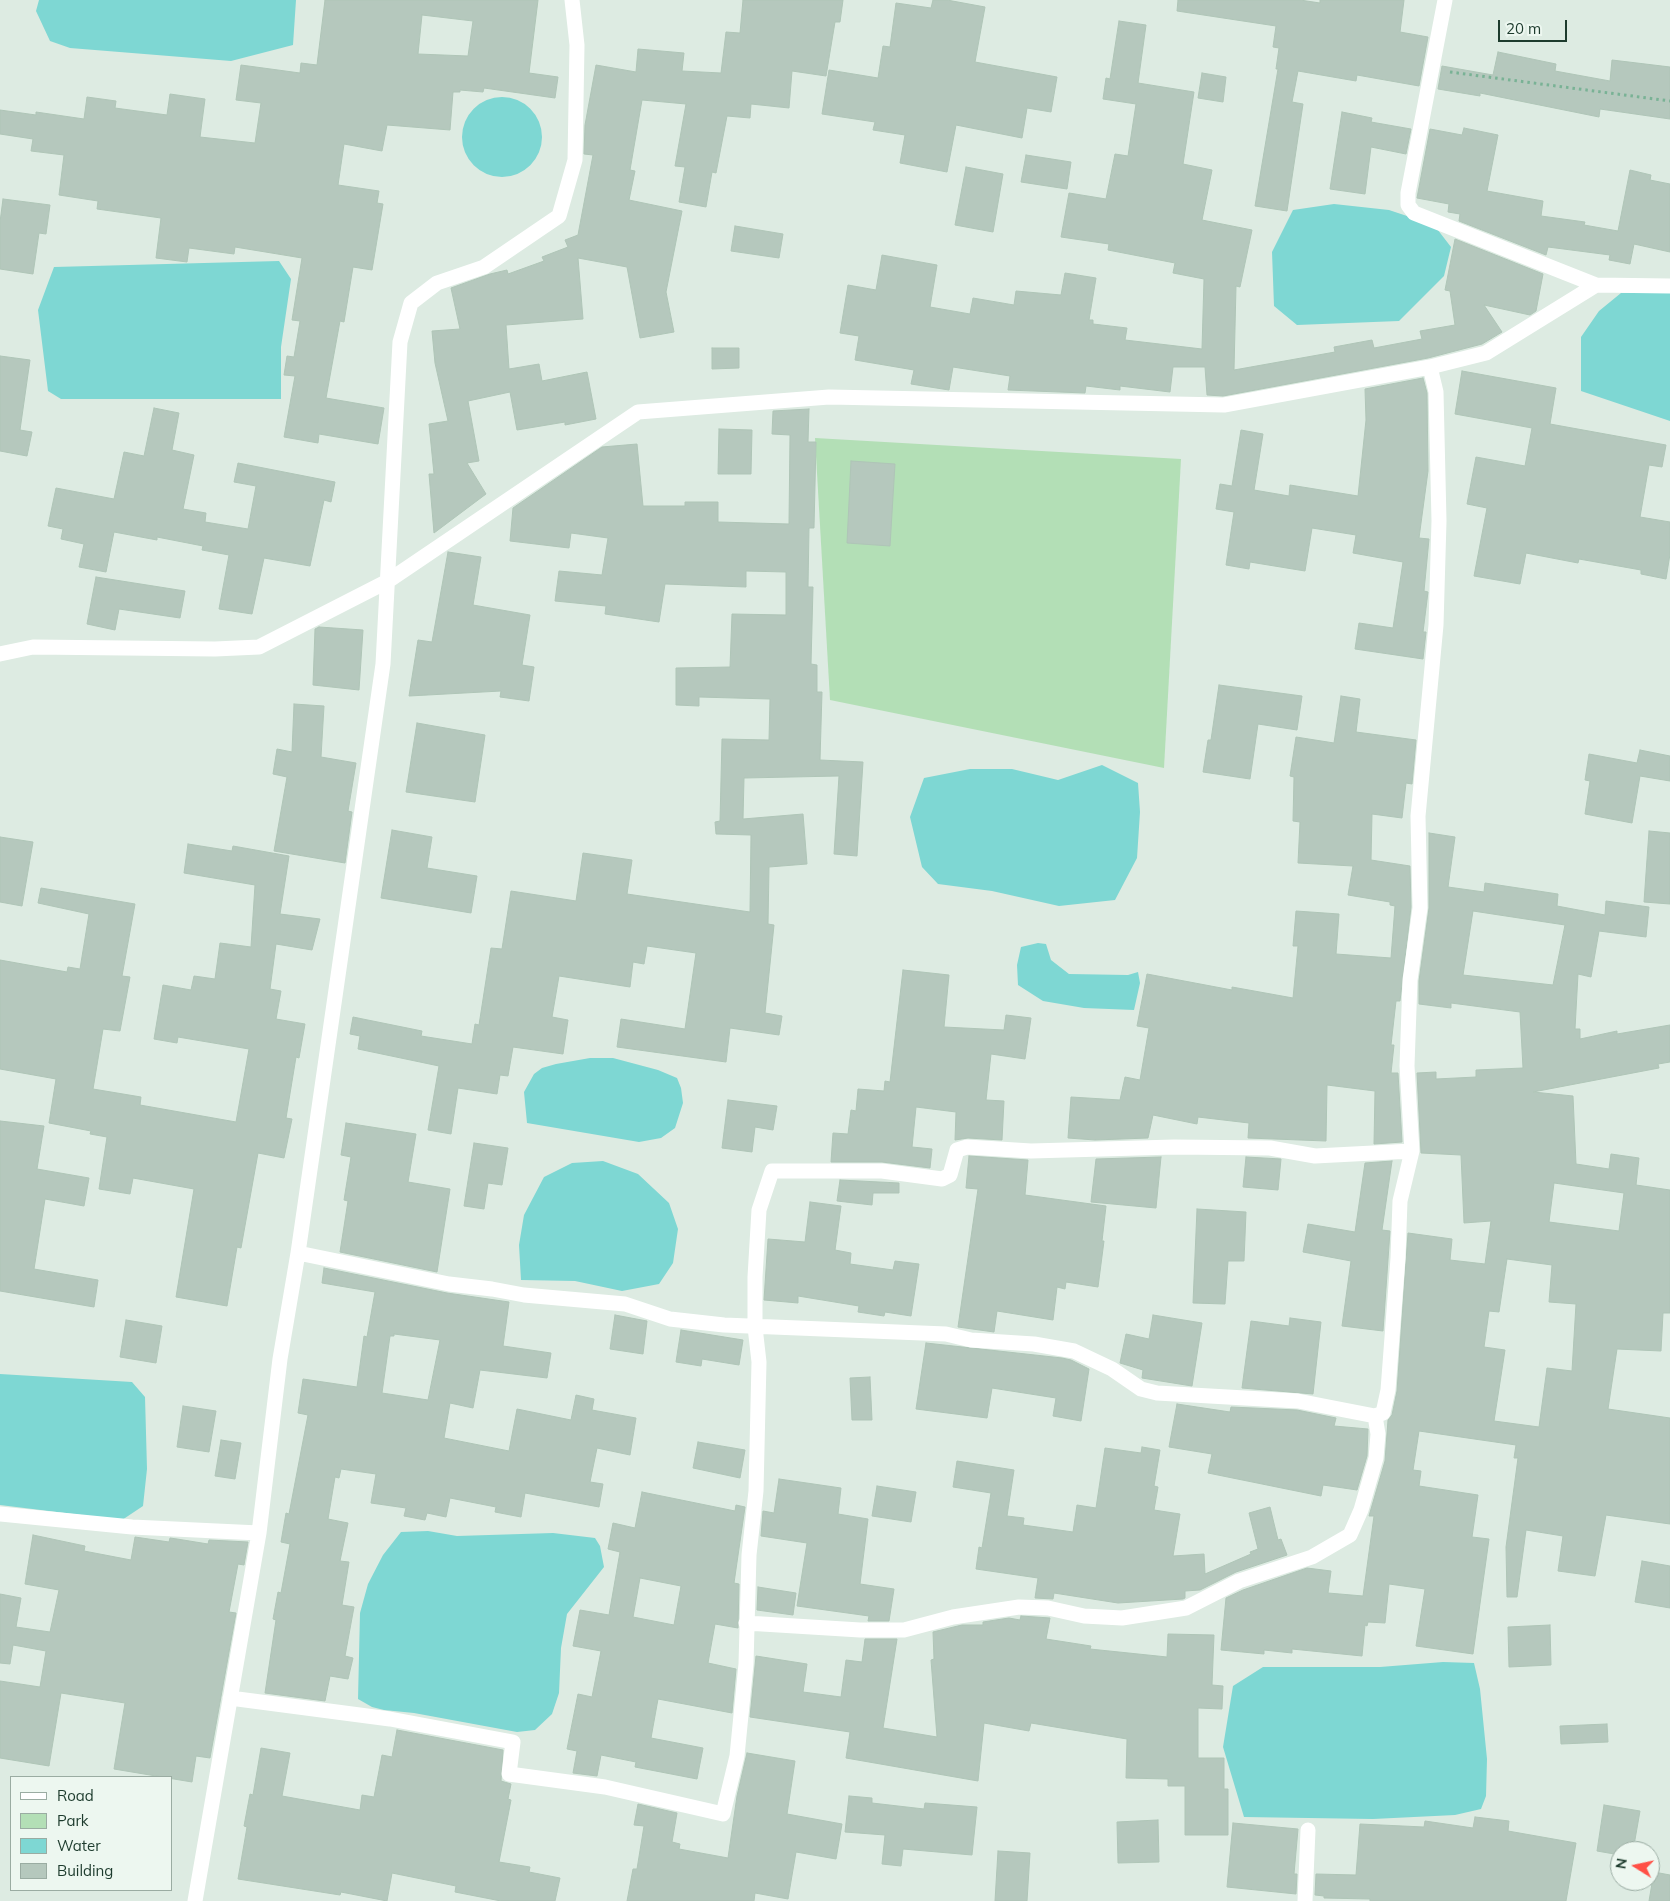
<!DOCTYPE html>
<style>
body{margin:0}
#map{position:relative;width:1670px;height:1901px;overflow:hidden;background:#ddebe2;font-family:Mulish,sans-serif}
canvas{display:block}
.legend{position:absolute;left:10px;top:1776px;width:162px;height:115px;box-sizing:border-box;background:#edf7f0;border:1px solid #9aaca2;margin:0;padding:6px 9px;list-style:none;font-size:15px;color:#1d3b2d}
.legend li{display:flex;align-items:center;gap:10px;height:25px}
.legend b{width:25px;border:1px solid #9aaca2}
.north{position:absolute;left:1610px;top:1841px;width:50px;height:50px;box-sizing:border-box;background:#edf7f0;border:1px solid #9aaca2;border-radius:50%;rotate:280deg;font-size:14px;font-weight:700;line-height:20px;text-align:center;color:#1d3b2d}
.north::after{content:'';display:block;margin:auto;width:18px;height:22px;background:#ff5046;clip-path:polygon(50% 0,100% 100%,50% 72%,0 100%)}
.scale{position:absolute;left:1498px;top:20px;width:69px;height:22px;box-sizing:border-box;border:2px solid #1d3b2d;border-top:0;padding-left:6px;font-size:15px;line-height:18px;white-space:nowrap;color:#1d3b2d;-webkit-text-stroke:4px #edf7f0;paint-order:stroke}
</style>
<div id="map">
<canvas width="1670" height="1901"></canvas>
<ul class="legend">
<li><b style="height:6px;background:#fff"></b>Road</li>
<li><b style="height:14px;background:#b3dfb6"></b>Park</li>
<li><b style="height:14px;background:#7ed7d3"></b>Water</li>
<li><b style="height:14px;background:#b5c8bd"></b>Building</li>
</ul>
<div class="north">N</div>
<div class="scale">20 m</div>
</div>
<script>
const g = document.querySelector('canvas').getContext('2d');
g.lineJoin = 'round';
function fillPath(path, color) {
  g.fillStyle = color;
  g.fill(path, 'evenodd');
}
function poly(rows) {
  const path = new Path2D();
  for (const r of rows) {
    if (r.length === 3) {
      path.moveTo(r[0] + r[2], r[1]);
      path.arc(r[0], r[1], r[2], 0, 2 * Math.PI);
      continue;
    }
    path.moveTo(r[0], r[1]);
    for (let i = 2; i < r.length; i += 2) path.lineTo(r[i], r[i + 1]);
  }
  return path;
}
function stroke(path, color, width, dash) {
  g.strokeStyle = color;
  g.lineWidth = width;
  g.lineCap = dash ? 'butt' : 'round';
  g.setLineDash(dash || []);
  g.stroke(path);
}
fillPath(poly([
 [815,438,1181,459,1164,768,830,700]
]), '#b3dfb6');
fillPath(poly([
 [39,0,296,0,293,45,231,61,70,48,50,41,36,11],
 [502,137,40],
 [1334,204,1389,210,1434,225,1451,247,1444,276,1399,321,1297,325,1274,306,1272,252,1293,210],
 [279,261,291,279,281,347,281,399,61,399,48,391,38,310,54,267],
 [1621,293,1670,293,1670,421,1581,391,1581,337,1599,311],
 [1102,765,1138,783,1140,812,1137,858,1115,900,1059,906,992,891,938,884,922,867,910,817,924,778,970,769,1012,769,1058,780],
 [1038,943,1046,944,1051,960,1069,974,1128,975,1138,972,1140,983,1134,1010,1084,1008,1043,1001,1018,985,1017,965,1021,947],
 [590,1058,613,1058,658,1070,677,1078,681,1088,683,1103,675,1128,661,1138,639,1142,527,1123,524,1092,534,1074,542,1068,556,1064],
 [603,1161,638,1174,669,1203,678,1229,673,1263,659,1284,622,1291,575,1281,521,1280,519,1245,524,1215,544,1177,572,1163],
 [0,1374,132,1382,145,1397,147,1469,143,1506,122,1520,0,1505],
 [428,1531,457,1536,553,1533,595,1538,600,1546,604,1567,567,1614,561,1648,559,1693,552,1714,535,1730,517,1732,414,1713,384,1710,372,1707,358,1699,360,1613,368,1584,383,1555,401,1532],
 [1443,1662,1474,1663,1480,1689,1487,1759,1486,1796,1481,1809,1455,1815,1373,1819,1244,1817,1223,1747,1233,1686,1263,1667,1380,1667]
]), '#7ed7d3');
const building = poly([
 [325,0,538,0,529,73,558,77,555,98,484,88,483,92,460,90,460,92,453,92,450,130,387,125,382,151,344,144,338,185,379,191,377,203,383,204,372,270,353,267,344,322,340,321,326,398,384,408,378,444,319,434,318,443,284,437,295,376,284,375,287,356,294,357,300,321,292,320,302,258,235,247,234,254,189,248,187,262,156,258,161,218,97,209,98,201,59,195,64,155,31,151,33,139,0,134,0,110,36,115,36,112,84,119,87,97,116,101,115,108,167,115,170,94,205,99,200,137,255,143,261,103,236,100,241,65,300,73,301,63,317,65,325,0],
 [422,15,473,21,468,56,418,54,422,15],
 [743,0,843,0,840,22,835,22,826,76,792,71,789,108,751,104,750,118,727,116,716,173,712,172,706,207,679,202,685,167,675,166,686,104,642,100,630,170,635,171,629,200,682,211,666,292,674,332,640,338,627,267,578,258,583,319,506,325,509,369,539,364,542,381,587,372,596,419,565,425,565,422,517,430,510,392,468,401,479,461,467,463,486,494,434,533,429,474,434,474,429,424,448,421,435,363,432,331,460,329,451,288,490,274,507,270,508,274,544,261,542,257,568,247,565,240,578,235,593,155,584,154,585,125,596,65,636,72,638,49,684,53,682,71,721,73,726,32,740,33,743,0],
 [933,0,947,0,985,7,975,62,1057,77,1051,112,1027,108,1022,138,956,125,947,172,900,163,905,135,873,130,875,122,822,114,829,70,878,78,883,46,890,47,896,3,931,8,933,0],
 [1178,0,1300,0,1320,3,1320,0,1404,0,1400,32,1428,37,1419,86,1357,75,1356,81,1298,71,1292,102,1303,104,1287,211,1255,206,1278,69,1276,69,1279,48,1273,47,1276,26,1177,11,1178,0],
 [1119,21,1146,25,1138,83,1194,92,1183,164,1212,170,1202,220,1252,230,1240,287,1236,286,1234,370,1335,352,1334,347,1372,340,1374,348,1422,339,1420,331,1455,325,1450,291,1445,290,1455,239,1543,274,1536,311,1530,315,1484,305,1502,332,1482,344,1428,358,1223,396,1207,395,1205,367,1173,367,1170,392,1120,386,1120,390,1086,386,1085,393,1008,390,1010,376,953,367,949,390,911,384,914,370,855,360,859,336,840,333,848,285,876,290,882,255,937,265,930,307,970,314,973,298,1014,305,1016,291,1061,295,1065,273,1096,278,1089,320,1093,320,1093,324,1127,328,1125,340,1202,349,1204,279,1173,273,1175,263,1108,250,1109,244,1061,237,1069,193,1106,199,1115,154,1128,156,1136,104,1103,99,1106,78,1110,79,1119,21],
 [1498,52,1556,64,1555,71,1610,81,1612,60,1670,67,1670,119,1600,109,1599,117,1480,93,1480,96,1438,89,1442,66,1493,75,1498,52],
 [1202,73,1226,77,1223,102,1198,98,1202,73],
 [1342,112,1372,118,1371,122,1411,129,1406,154,1371,147,1365,194,1330,189,1342,112],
 [1464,128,1498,135,1487,191,1543,201,1541,216,1585,222,1584,225,1618,231,1630,170,1651,175,1650,180,1670,184,1670,252,1634,244,1630,264,1609,260,1610,255,1548,247,1546,255,1459,221,1460,214,1448,212,1449,204,1417,198,1430,129,1462,135,1464,128],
 [1026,155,1071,162,1067,189,1021,182,1026,155],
 [966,167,1003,174,993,232,955,225,966,167],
 [3,199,50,205,46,234,39,233,33,274,0,269,0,222,3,199],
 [735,226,783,234,779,258,731,251,735,226],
 [712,348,739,348,739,368,712,369,712,348],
 [0,356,30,360,20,430,32,432,27,456,0,451,0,356],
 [1462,371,1556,388,1550,424,1666,445,1662,467,1649,465,1640,517,1670,522,1670,554,1666,579,1641,574,1641,570,1579,559,1578,563,1526,553,1520,584,1474,576,1487,508,1467,504,1476,457,1525,466,1532,428,1455,414,1462,371],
 [1423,378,1427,393,1428,471,1419,538,1429,539,1424,591,1428,592,1423,632,1426,632,1423,659,1355,649,1359,623,1393,628,1403,562,1353,553,1356,535,1312,528,1305,571,1250,562,1249,569,1226,565,1234,512,1216,509,1220,484,1232,486,1241,430,1263,434,1254,490,1289,496,1290,485,1358,496,1366,420,1365,389,1423,378],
 [154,408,179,413,172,450,194,455,183,509,206,513,205,522,248,529,256,486,234,482,238,463,335,482,331,502,324,500,310,566,264,558,252,614,219,609,229,555,202,550,203,546,157,537,157,540,114,532,106,572,79,567,84,544,61,539,63,529,48,526,56,488,114,499,124,452,144,456,154,408],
 [809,409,808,442,816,442,814,528,809,528,808,587,813,587,811,664,817,665,817,692,822,692,820,760,863,762,857,856,834,854,839,776,744,778,743,819,803,814,807,864,769,867,768,924,774,925,765,1013,782,1016,779,1035,730,1028,726,1062,617,1047,621,1019,685,1029,696,953,647,946,644,964,633,962,630,987,559,976,552,1017,568,1020,563,1054,513,1047,508,1076,500,1075,497,1094,458,1088,451,1134,428,1130,439,1066,358,1049,360,1036,350,1034,353,1017,422,1031,421,1036,472,1044,475,1024,479,1025,491,948,502,949,511,891,576,901,583,853,632,860,627,894,750,912,751,835,716,834,715,822,720,821,722,739,769,740,770,699,699,697,699,706,676,705,676,668,730,667,732,614,786,615,786,572,746,571,746,587,665,584,659,622,605,614,606,606,555,601,559,571,602,575,608,538,571,533,569,548,510,541,513,508,602,447,637,444,643,506,685,506,685,502,718,502,718,522,789,524,790,435,772,434,773,411,809,409],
 [719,429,752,430,751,474,718,474,719,429],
 [851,461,895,464,890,546,847,543,851,461],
 [448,552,481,557,473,605,530,615,522,665,534,667,529,701,500,697,501,691,409,696,418,640,432,642,448,552],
 [96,577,185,591,180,618,119,609,115,630,87,624,96,577],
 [319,627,363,630,359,690,313,685,315,629,319,627],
 [1219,685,1302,696,1297,730,1258,724,1250,779,1203,772,1208,740,1211,740,1219,685],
 [1341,696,1360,699,1356,732,1416,740,1412,784,1406,783,1402,818,1372,814,1371,860,1410,866,1411,907,1400,1001,1396,1001,1391,1045,1394,1045,1391,1073,1398,1073,1402,1142,1374,1144,1375,1091,1327,1085,1326,1141,1248,1138,1249,1123,1198,1117,1197,1124,1153,1115,1148,1138,1095,1140,1068,1138,1071,1097,1120,1100,1125,1077,1140,1080,1149,1028,1137,1026,1147,974,1232,990,1232,987,1293,998,1298,946,1293,946,1296,911,1339,914,1336,954,1391,958,1395,906,1390,905,1390,902,1348,895,1353,866,1298,863,1300,822,1293,821,1294,777,1290,776,1296,737,1334,743,1341,696],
 [294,704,324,706,321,757,356,763,348,811,352,812,345,863,274,851,287,777,273,774,277,749,292,752,294,704],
 [417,723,485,735,475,802,406,792,417,723],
 [1640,750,1670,756,1670,781,1640,776,1632,823,1585,814,1590,781,1585,780,1589,754,1637,763,1640,750],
 [392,830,432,837,427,868,477,876,471,913,381,898,392,830],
 [1649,831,1670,833,1670,904,1644,902,1649,831],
 [1429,833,1455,837,1448,887,1484,892,1485,883,1558,894,1557,906,1605,915,1606,901,1649,907,1646,937,1599,931,1591,977,1578,974,1575,1029,1580,1029,1580,1039,1617,1031,1617,1034,1670,1025,1670,1062,1658,1064,1659,1068,1533,1092,1573,1096,1576,1164,1609,1169,1611,1154,1639,1158,1636,1185,1670,1190,1670,1313,1663,1313,1661,1351,1617,1349,1608,1409,1670,1418,1670,1524,1606,1515,1595,1576,1558,1571,1563,1536,1526,1530,1517,1597,1507,1597,1506,1547,1518,1458,1514,1458,1516,1445,1419,1431,1413,1470,1421,1471,1419,1486,1478,1495,1472,1537,1489,1539,1473,1654,1416,1646,1425,1589,1389,1584,1385,1623,1368,1622,1367,1626,1365,1625,1362,1656,1292,1649,1292,1653,1264,1650,1264,1654,1221,1650,1226,1598,1243,1590,1307,1568,1331,1571,1328,1593,1363,1596,1374,1516,1369,1516,1385,1461,1388,1420,1392,1415,1397,1391,1408,1233,1452,1239,1450,1260,1485,1264,1491,1221,1464,1223,1461,1155,1421,1153,1417,1073,1436,1072,1436,1079,1476,1077,1476,1070,1523,1068,1520,1012,1451,1003,1451,1008,1419,1004,1419,981,1429,908,1429,833],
 [1473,911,1565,925,1553,985,1463,975,1473,911],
 [1554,1183,1624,1193,1619,1231,1549,1222,1554,1183],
 [1507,1259,1552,1265,1549,1302,1576,1304,1572,1371,1547,1368,1539,1427,1494,1421,1505,1350,1484,1347,1489,1311,1499,1312,1507,1259],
 [0,837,33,842,22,906,0,902,0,837],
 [188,844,232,851,233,846,289,856,280,914,320,919,312,950,276,944,270,989,281,991,276,1019,305,1024,299,1058,296,1057,286,1118,292,1119,284,1158,258,1153,241,1248,237,1247,227,1306,176,1297,194,1189,133,1178,130,1194,99,1189,107,1137,90,1134,91,1131,49,1123,56,1079,0,1069,0,960,67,972,68,967,80,969,89,914,38,903,41,888,135,904,122,976,130,977,120,1031,103,1029,93,1089,141,1097,140,1105,236,1122,249,1049,178,1037,177,1043,154,1039,163,985,191,990,194,976,215,979,220,943,251,947,255,885,184,873,188,844],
 [903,970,949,975,944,1027,1004,1030,1006,1015,1031,1018,1025,1059,991,1054,986,1100,1004,1101,1002,1140,968,1138,955,1140,956,1112,916,1107,912,1147,932,1149,930,1168,882,1162,831,1162,833,1133,848,1134,851,1110,856,1111,858,1089,884,1091,885,1081,890,1082,903,970],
 [728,1100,777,1106,773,1130,755,1127,752,1152,722,1148,728,1100],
 [0,1121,44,1126,37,1169,89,1178,84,1206,45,1199,34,1269,98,1280,94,1307,0,1291,0,1121],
 [346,1123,416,1134,408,1182,450,1189,437,1272,340,1252,348,1201,344,1200,351,1157,341,1155,346,1123],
 [474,1143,508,1148,502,1185,488,1183,484,1209,464,1206,474,1143],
 [969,1156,1028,1160,1025,1195,1106,1206,1102,1241,1104,1241,1098,1287,1066,1282,1065,1289,1057,1287,1053,1320,997,1311,994,1332,958,1327,978,1189,966,1188,969,1156],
 [1161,1157,1156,1208,1091,1202,1096,1159,1161,1157],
 [1246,1157,1281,1159,1278,1190,1243,1187,1246,1157],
 [1392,1161,1382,1230,1390,1231,1383,1331,1342,1326,1351,1261,1303,1252,1308,1224,1355,1232,1365,1163,1392,1161],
 [840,1180,899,1183,899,1193,873,1193,872,1205,837,1201,840,1180],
 [810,1202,841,1206,835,1250,851,1253,850,1264,893,1270,895,1261,919,1264,911,1316,885,1312,884,1316,858,1312,859,1306,798,1296,798,1303,764,1300,768,1239,805,1242,810,1202],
 [1197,1209,1246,1212,1244,1261,1228,1261,1225,1304,1193,1303,1197,1209],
 [324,1268,447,1293,509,1302,503,1346,551,1353,547,1378,480,1370,473,1408,450,1403,444,1438,509,1451,517,1409,571,1420,576,1395,594,1399,592,1410,636,1418,630,1455,597,1448,590,1482,603,1484,599,1507,525,1493,521,1517,495,1512,496,1507,450,1498,446,1517,427,1513,425,1520,404,1516,406,1508,371,1503,376,1474,341,1469,339,1478,335,1477,328,1519,348,1523,340,1561,349,1562,342,1605,354,1607,345,1656,353,1658,348,1679,330,1676,325,1701,265,1693,276,1620,273,1619,278,1592,281,1593,290,1544,281,1542,286,1513,289,1514,308,1415,298,1413,303,1379,357,1387,364,1336,367,1337,375,1292,322,1283,324,1268],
 [394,1334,440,1340,428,1400,382,1393,390,1336,394,1336,394,1334],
 [615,1315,647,1321,643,1354,610,1349,615,1315],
 [1153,1315,1202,1323,1192,1386,1142,1378,1143,1370,1120,1363,1126,1334,1149,1339,1153,1315],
 [1290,1318,1321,1322,1313,1394,1242,1388,1251,1321,1289,1326,1290,1318],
 [126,1320,162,1326,156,1363,120,1357,126,1320],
 [681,1330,743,1340,739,1365,702,1359,701,1366,676,1362,681,1330],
 [926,1343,1062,1358,1071,1360,1089,1369,1081,1421,1053,1416,1056,1398,992,1388,987,1418,916,1409,926,1343],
 [870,1377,872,1420,852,1420,850,1378,870,1377],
 [1177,1404,1230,1412,1231,1407,1297,1410,1336,1418,1334,1426,1368,1429,1367,1456,1357,1490,1323,1485,1321,1496,1208,1473,1212,1454,1169,1447,1177,1404],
 [183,1406,216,1411,209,1452,177,1447,183,1406],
 [221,1440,241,1443,235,1479,215,1476,221,1440],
 [698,1442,745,1450,740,1478,693,1468,698,1442],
 [1142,1447,1160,1450,1154,1486,1158,1487,1154,1510,1180,1514,1173,1556,1204,1554,1205,1574,1251,1554,1250,1552,1258,1549,1249,1513,1270,1507,1278,1540,1281,1539,1287,1555,1236,1572,1200,1590,1185,1591,1185,1598,1183,1599,1118,1603,1054,1593,1053,1599,1035,1598,1038,1578,976,1569,979,1547,982,1548,991,1493,953,1487,957,1461,1014,1470,1007,1516,1024,1518,1023,1525,1073,1532,1077,1505,1096,1508,1105,1448,1141,1453,1142,1447],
 [779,1479,841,1488,838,1514,868,1519,860,1584,894,1589,889,1621,868,1621,869,1616,797,1606,807,1543,761,1536,763,1511,774,1513,779,1479],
 [877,1486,916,1492,911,1522,872,1516,877,1486],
 [642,1492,735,1511,736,1505,745,1507,734,1583,739,1584,738,1628,715,1624,708,1663,736,1669,732,1713,658,1699,651,1738,703,1748,697,1779,635,1767,636,1762,601,1755,597,1776,573,1773,577,1751,567,1749,578,1694,592,1697,601,1651,573,1646,580,1610,609,1615,620,1552,608,1549,613,1523,635,1528,642,1492],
 [640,1578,681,1586,674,1625,633,1617,640,1578],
 [33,1535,85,1546,84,1551,131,1560,135,1537,169,1542,170,1538,177,1539,208,1544,209,1540,248,1542,244,1565,238,1564,229,1612,236,1613,210,1758,196,1756,192,1782,114,1769,125,1703,61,1693,49,1766,0,1758,0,1681,40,1687,46,1651,13,1645,10,1664,0,1663,0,1594,21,1598,16,1627,50,1632,59,1590,25,1584,33,1535],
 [1642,1561,1670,1566,1670,1608,1635,1602,1642,1561],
 [758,1587,796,1593,793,1615,757,1610,758,1587],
 [1021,1616,1050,1618,1046,1639,1091,1646,1090,1649,1167,1657,1168,1634,1214,1635,1212,1685,1223,1686,1222,1709,1198,1708,1198,1758,1224,1758,1224,1789,1228,1789,1228,1835,1185,1835,1185,1786,1168,1786,1168,1779,1126,1778,1127,1739,1031,1723,1029,1731,984,1723,978,1781,846,1758,850,1732,750,1717,756,1656,807,1664,803,1692,841,1697,846,1660,862,1662,865,1639,897,1639,883,1728,937,1737,931,1660,934,1659,933,1632,962,1625,983,1625,983,1622,1009,1618,1020,1620,1021,1616],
 [1550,1625,1551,1665,1509,1667,1508,1627,1550,1625],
 [1607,1724,1608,1742,1561,1744,1560,1726,1607,1724],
 [397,1730,503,1750,501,1781,511,1784,508,1799,511,1800,499,1862,530,1867,529,1872,560,1878,555,1901,501,1901,455,1892,456,1886,392,1873,387,1901,341,1892,340,1895,238,1879,247,1827,244,1826,250,1794,253,1795,261,1748,290,1753,282,1796,360,1810,362,1795,374,1797,382,1755,392,1757,397,1730],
 [747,1753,795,1761,787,1814,842,1824,836,1859,796,1852,788,1899,755,1893,754,1901,627,1901,633,1869,637,1869,644,1826,634,1825,638,1804,677,1813,672,1842,680,1844,679,1849,728,1858,737,1796,747,1753],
 [849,1796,872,1798,872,1803,924,1809,925,1803,977,1807,972,1855,903,1849,901,1866,882,1864,885,1835,845,1832,849,1796],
 [1604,1805,1640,1811,1633,1851,1620,1851,1620,1855,1597,1851,1604,1805],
 [1475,1817,1509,1821,1508,1831,1576,1843,1566,1901,1370,1901,1370,1899,1324,1898,1324,1896,1315,1895,1316,1874,1356,1875,1360,1824,1424,1827,1425,1821,1473,1828,1475,1817],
 [1158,1820,1159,1862,1118,1863,1117,1822,1158,1820],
 [1233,1823,1298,1829,1294,1874,1297,1874,1296,1894,1227,1887,1233,1823],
 [998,1851,1030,1853,1027,1901,995,1901,998,1851],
 [1654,1872,1670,1875,1670,1901,1649,1901,1654,1872]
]);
fillPath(building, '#b5c8bd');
stroke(building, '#afc5b7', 1);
stroke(poly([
 [1450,72,1670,101]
]), '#79b295', 3, [2.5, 4]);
stroke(poly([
 [1445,0,1408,193,1408,205,1414,213,1596,285],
 [0,654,33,647,215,649,259,647,388,581,638,412,829,397,1224,405,1430,367,1486,353,1596,285,1670,286],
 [298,1253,449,1284,492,1289,524,1295,625,1304,670,1319,724,1325,946,1334,971,1340,1034,1344,1074,1351,1112,1369,1141,1389,1157,1393,1298,1401,1375,1416,1383,1413,1388,1390,1398,1258,1400,1201,1412,1151],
 [0,1514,132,1527,259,1533],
 [746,1623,860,1630,904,1630,953,1617,1019,1607,1048,1608,1084,1616,1122,1618,1186,1608,1239,1581,1312,1557,1350,1535,1361,1510,1376,1458,1378,1434,1375,1416],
 [230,1698,390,1719,513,1742,509,1774,605,1787,723,1814,737,1756,746,1664,749,1555,756,1491,759,1362,755,1327,755,1277,759,1210,772,1171,882,1171,942,1179,950,1175,957,1150,967,1147,1031,1151,1174,1147,1270,1148,1315,1156,1412,1151,1407,1066,1410,980,1420,908,1418,816,1436,625,1439,521,1436,392,1430,367],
 [195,1901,259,1533,280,1359,298,1253,383,664,400,342,411,303,437,283,484,267,559,216,575,160,577,45,572,0],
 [1305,1901,1308,1830]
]), '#fff', 15);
</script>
